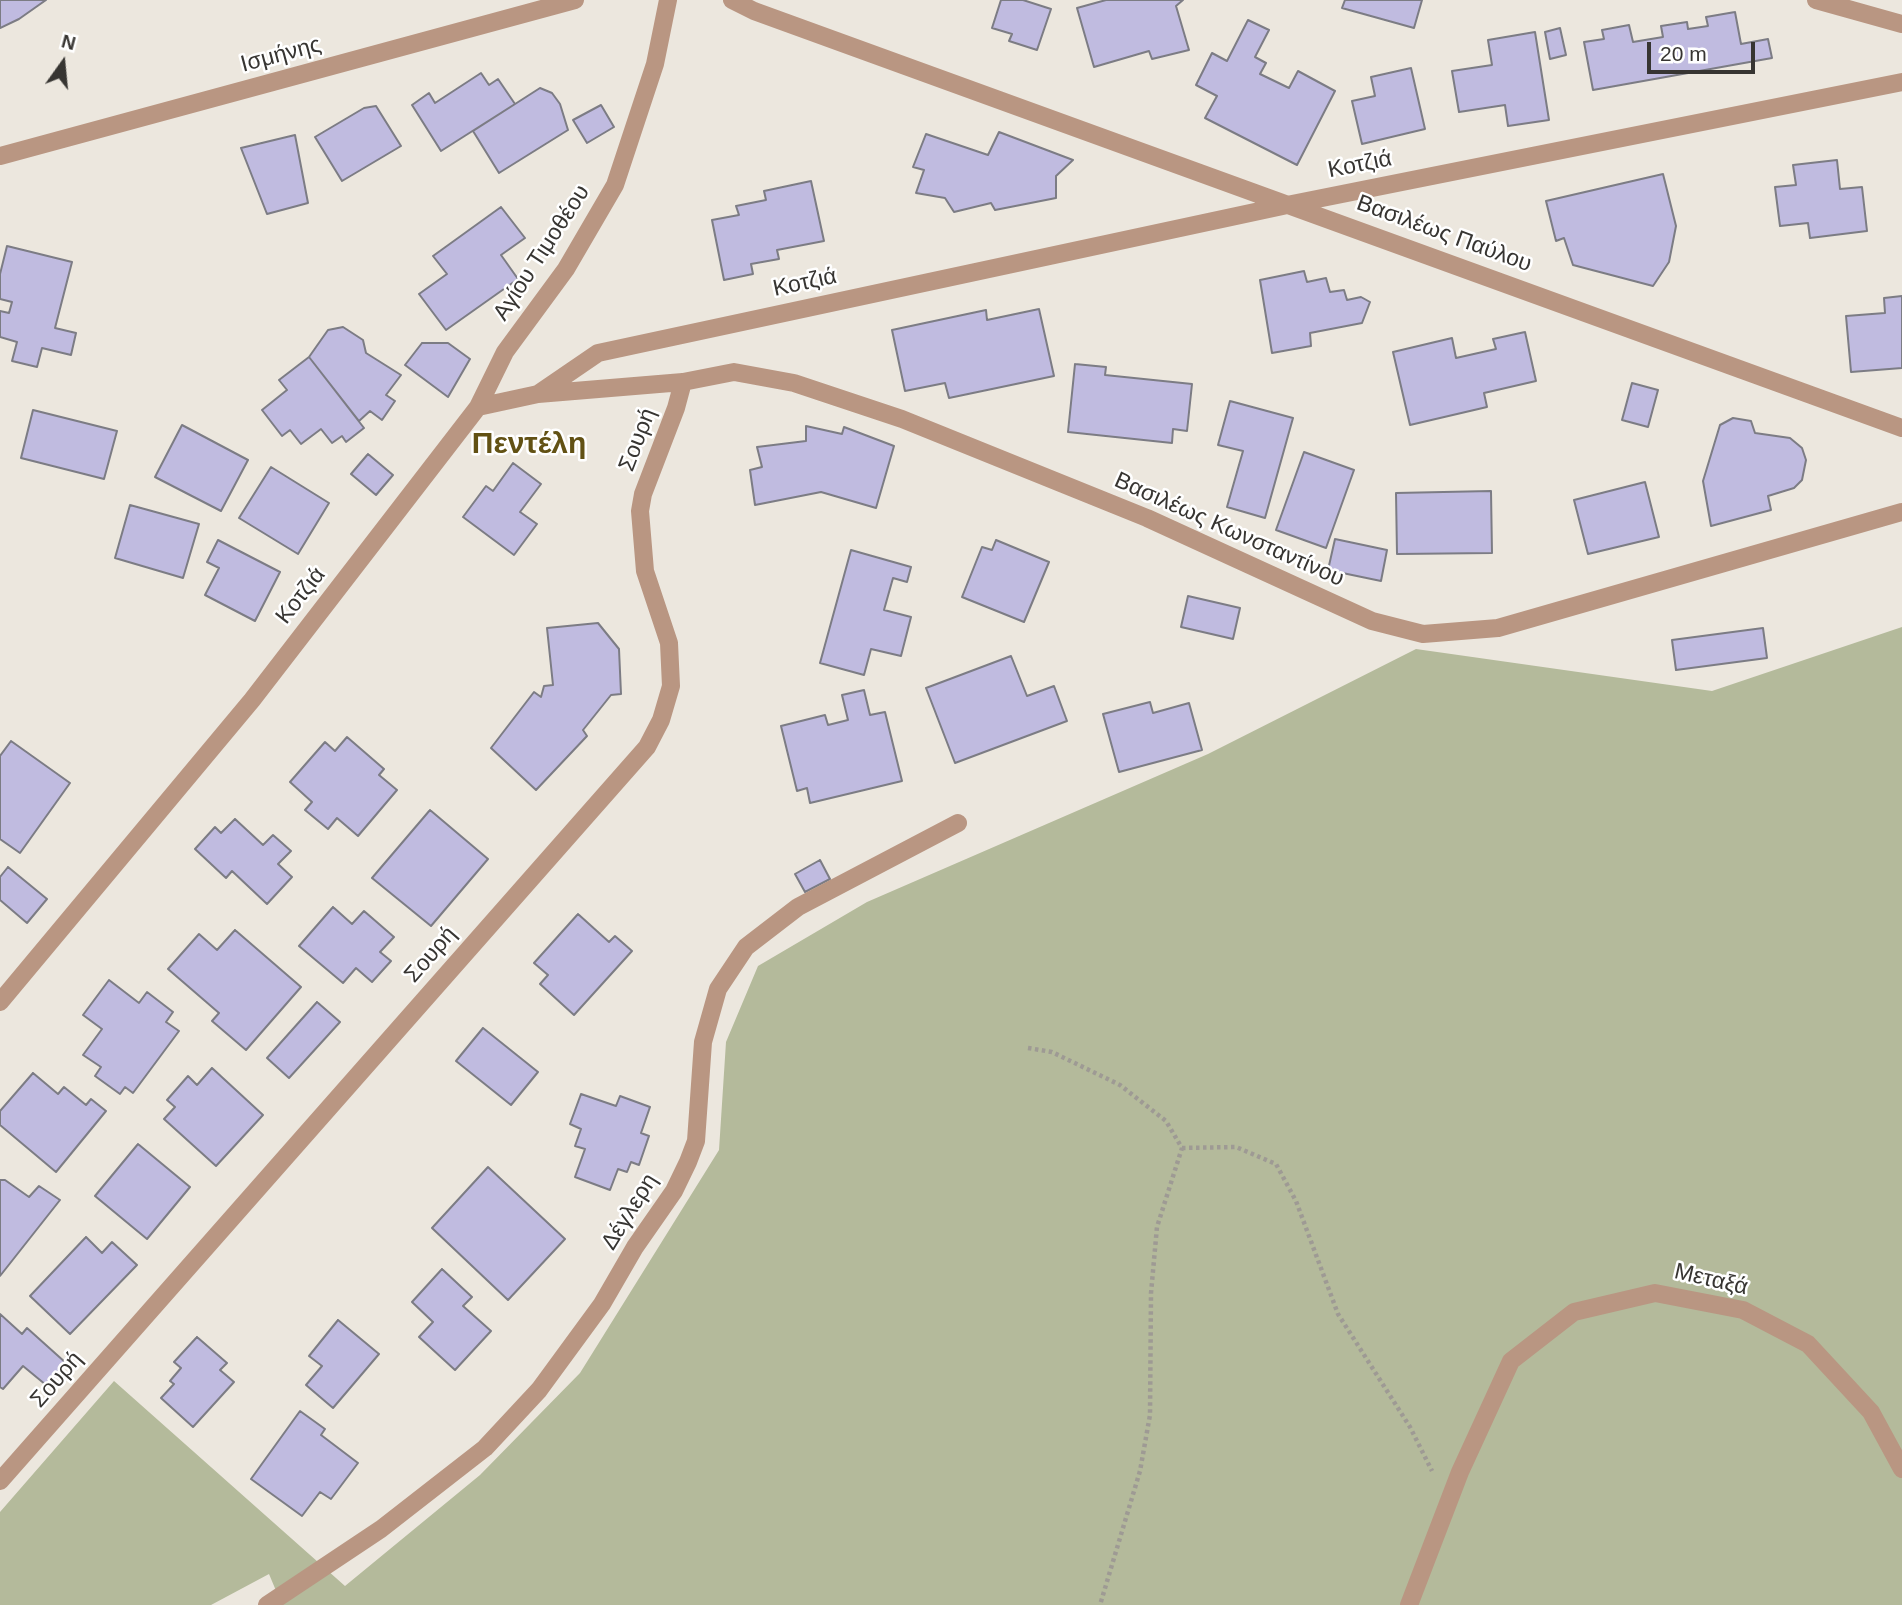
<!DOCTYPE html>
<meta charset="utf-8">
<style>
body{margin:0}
#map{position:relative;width:1902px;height:1605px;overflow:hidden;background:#ece7de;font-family:Helvetica,sans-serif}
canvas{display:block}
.north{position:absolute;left:28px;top:28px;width:70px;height:70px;-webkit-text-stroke:5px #fff;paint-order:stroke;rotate:15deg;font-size:19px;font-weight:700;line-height:28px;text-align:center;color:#373532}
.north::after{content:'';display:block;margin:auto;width:24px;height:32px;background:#373532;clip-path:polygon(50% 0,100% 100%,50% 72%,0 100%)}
.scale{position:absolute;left:1647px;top:42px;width:108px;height:32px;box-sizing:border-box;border:4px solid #373532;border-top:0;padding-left:9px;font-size:21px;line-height:24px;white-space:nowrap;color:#373532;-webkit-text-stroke:5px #fff;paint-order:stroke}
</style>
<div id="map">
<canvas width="1902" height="1605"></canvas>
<div class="north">N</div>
<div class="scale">20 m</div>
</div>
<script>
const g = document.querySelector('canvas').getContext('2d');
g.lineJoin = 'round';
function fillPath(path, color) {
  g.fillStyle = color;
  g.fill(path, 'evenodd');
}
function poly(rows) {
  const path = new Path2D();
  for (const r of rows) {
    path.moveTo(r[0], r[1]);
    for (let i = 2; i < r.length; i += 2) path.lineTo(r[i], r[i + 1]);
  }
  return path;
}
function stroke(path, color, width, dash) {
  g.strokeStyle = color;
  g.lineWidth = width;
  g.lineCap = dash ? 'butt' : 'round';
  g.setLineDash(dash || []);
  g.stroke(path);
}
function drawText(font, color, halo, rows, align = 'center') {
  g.font = font + ' Helvetica,sans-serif';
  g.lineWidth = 5;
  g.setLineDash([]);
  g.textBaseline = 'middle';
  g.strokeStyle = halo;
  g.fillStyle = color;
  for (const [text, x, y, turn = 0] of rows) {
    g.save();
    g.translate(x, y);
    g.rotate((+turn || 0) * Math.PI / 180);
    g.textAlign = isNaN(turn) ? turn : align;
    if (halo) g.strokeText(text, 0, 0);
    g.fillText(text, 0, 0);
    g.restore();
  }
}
fillPath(poly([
 [1902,627,1902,1605,282,1605,269,1574,211,1605,0,1605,0,1512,114,1381,345,1586,480,1475,580,1373,719,1150,726,1042,758,966,867,902,1208,754,1416,649,1712,691]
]), '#b4ba9b');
const building = poly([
 [0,0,46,0,19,19,0,28,0,0],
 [1001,0,1023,0,1051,9,1037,50,1009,41,1012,34,992,28,1001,0],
 [1106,0,1183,0,1176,6,1189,50,1152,59,1149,51,1094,67,1077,8,1106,0],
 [1345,0,1422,0,1414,28,1342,8,1345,0],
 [1735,12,1741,44,1768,39,1772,58,1593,90,1584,42,1604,39,1602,30,1629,25,1633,42,1663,37,1661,26,1687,22,1688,29,1708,26,1706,17,1735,12],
 [1248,20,1269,30,1255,57,1266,63,1260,74,1289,88,1298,71,1335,91,1297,165,1205,118,1217,96,1196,85,1212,53,1227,61,1248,20],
 [1560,28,1566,55,1550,59,1545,32,1560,28],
 [1535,32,1549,120,1508,126,1505,105,1459,112,1452,71,1492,65,1488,40,1535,32],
 [1411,68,1425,129,1362,144,1352,101,1375,96,1371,77,1411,68],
 [481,73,489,85,498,79,515,104,441,151,412,105,429,93,435,103,481,73],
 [540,88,552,93,560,104,568,130,499,173,473,131,540,88],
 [601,105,614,127,587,143,573,120,601,105],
 [376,106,401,146,342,181,315,137,364,108,376,106],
 [999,132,1073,160,1056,176,1056,198,995,210,991,203,954,212,945,198,916,193,924,170,913,167,926,134,988,155,999,132],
 [295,135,308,203,267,214,241,148,295,135],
 [1837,160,1840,189,1862,187,1867,231,1810,238,1808,223,1780,226,1775,187,1796,185,1793,165,1837,160],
 [1663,174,1676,226,1669,262,1653,286,1573,265,1564,238,1556,241,1546,201,1663,174],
 [811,181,824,241,777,250,779,259,751,264,753,274,724,280,712,220,739,215,736,206,766,200,764,191,811,181],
 [501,207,525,238,501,255,518,279,446,330,419,294,447,274,433,256,501,207],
 [7,246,72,262,55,328,76,333,71,355,42,348,37,367,12,361,17,342,0,337,0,311,9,313,12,302,0,299,0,274,7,246],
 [1304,271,1307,282,1326,278,1330,292,1344,290,1347,300,1361,297,1370,302,1362,323,1310,333,1311,346,1272,353,1260,280,1304,271],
 [1902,296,1902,368,1851,372,1846,316,1885,313,1884,298,1902,296],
 [1039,309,1054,376,949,398,945,383,905,391,892,330,986,310,987,320,1039,309],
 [343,327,363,340,366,353,401,375,386,395,395,401,382,420,370,411,359,421,309,357,328,330,343,327],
 [1525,332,1536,381,1484,393,1487,407,1410,425,1393,352,1452,338,1456,358,1496,349,1493,339,1525,332],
 [422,343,448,343,470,359,448,397,405,365,422,343],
 [309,357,364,428,346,442,342,436,332,443,321,429,301,444,290,430,282,436,262,410,287,390,279,380,309,357],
 [1075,364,1106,367,1105,375,1192,384,1187,431,1173,429,1172,443,1068,432,1075,364],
 [1632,383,1658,390,1648,427,1622,420,1632,383],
 [1230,401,1293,418,1265,518,1227,507,1243,451,1218,445,1230,401],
 [33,410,117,431,104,479,21,458,33,410],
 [1733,418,1751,421,1755,433,1790,438,1802,448,1806,460,1802,480,1794,488,1768,496,1771,510,1711,526,1703,481,1720,425,1733,418],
 [182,425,248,460,221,511,155,477,182,425],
 [806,426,842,434,844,427,894,446,876,508,821,492,755,505,750,470,762,467,757,447,806,441,806,426],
 [1304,452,1354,470,1326,548,1276,530,1304,452],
 [368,454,393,475,376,495,351,474,368,454],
 [513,463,541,484,520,512,537,524,514,555,463,517,486,486,493,491,513,463],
 [271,467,329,503,298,554,239,518,271,467],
 [1645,482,1659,537,1588,554,1574,500,1645,482],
 [1491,491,1492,553,1397,554,1396,493,1491,491],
 [130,505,199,524,183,578,115,558,130,505],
 [1335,539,1387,550,1381,581,1328,570,1335,539],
 [218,540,280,572,255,621,205,595,219,568,207,562,218,540],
 [996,540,1049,562,1024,622,962,597,982,547,992,550,996,540],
 [851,550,911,567,907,582,893,578,884,610,911,617,901,656,871,649,864,675,820,663,851,550],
 [1188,596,1240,608,1233,639,1181,627,1188,596],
 [598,623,619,649,621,694,611,695,583,730,587,736,536,790,491,748,534,692,541,697,544,686,553,685,547,628,598,623],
 [1763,628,1767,658,1676,670,1672,640,1763,628],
 [1011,656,1027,696,1054,686,1067,721,955,763,926,688,1011,656],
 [864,690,870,715,885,712,902,781,810,803,807,788,797,791,781,726,825,715,828,725,848,720,842,695,864,690],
 [1150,702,1153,713,1189,703,1202,750,1119,772,1103,714,1150,702],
 [347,737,384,769,379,775,397,790,358,836,337,818,328,829,305,810,312,802,290,782,325,742,335,751,347,737],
 [11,741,70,783,20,853,0,839,0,756,11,741],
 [430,810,488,859,431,926,372,878,430,810],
 [235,819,263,845,273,835,291,851,278,864,292,877,267,904,232,871,226,878,195,849,215,827,221,833,235,819],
 [820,860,830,879,805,892,795,874,820,860],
 [8,867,47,899,27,923,0,900,0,877,8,867],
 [333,907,352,924,364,911,394,937,380,952,391,961,372,982,356,968,343,983,299,946,333,907],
 [578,914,609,942,615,936,632,951,574,1015,540,984,548,975,534,963,578,914],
 [235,930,301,987,246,1050,212,1021,219,1013,168,969,199,934,217,950,235,930],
 [109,980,139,1003,147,992,173,1012,166,1022,179,1031,133,1093,125,1087,120,1094,95,1076,101,1067,83,1055,102,1029,83,1015,109,980],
 [317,1002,340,1022,289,1078,267,1058,317,1002],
 [483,1028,538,1072,511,1105,456,1061,483,1028],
 [212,1068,263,1115,216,1166,164,1119,175,1107,167,1100,188,1076,197,1085,212,1068],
 [33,1073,58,1094,64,1087,86,1105,91,1099,106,1111,56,1172,0,1125,0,1111,33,1073],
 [581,1094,616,1106,620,1096,650,1107,641,1133,649,1136,639,1165,631,1162,627,1172,618,1169,610,1190,575,1177,585,1149,575,1146,581,1129,570,1124,581,1094],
 [138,1144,190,1187,147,1239,95,1196,138,1144],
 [488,1167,565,1239,508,1300,432,1228,488,1167],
 [0,1180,5,1180,29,1197,39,1186,60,1200,0,1276,0,1180],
 [86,1237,102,1253,112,1242,137,1265,70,1334,30,1296,86,1237],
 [442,1269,472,1297,463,1306,491,1331,455,1370,419,1337,433,1322,412,1302,442,1269],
 [0,1314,22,1334,27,1328,66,1363,46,1385,23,1366,3,1389,0,1387,0,1314],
 [338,1320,379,1354,333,1408,306,1385,322,1366,309,1356,338,1320],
 [197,1337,227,1363,220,1370,234,1382,193,1427,161,1398,174,1384,170,1381,181,1368,174,1362,197,1337],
 [300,1411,325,1429,321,1435,358,1463,331,1499,320,1492,302,1516,251,1479,300,1411]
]);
fillPath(building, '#c0bbe0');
stroke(building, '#7c7c84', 2);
stroke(poly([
 [1028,1048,1052,1052,1120,1085,1166,1121,1182,1148,1157,1227,1151,1293,1150,1415,1140,1471,1100,1605],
 [1182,1148,1236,1147,1276,1164,1296,1201,1338,1314,1410,1427,1432,1471]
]), '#9e9a94', 4.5, [3.5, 3.5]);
stroke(poly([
 [732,0,754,11,1902,428],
 [1816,0,1902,24],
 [0,156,575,0],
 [538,394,683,382,734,372,794,383,902,419,1147,518,1372,621,1423,634,1498,628,1902,512],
 [478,407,538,394,598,353,1292,204,1902,82],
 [0,1002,252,700,478,407,505,352,566,269,615,185,655,64,668,0],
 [0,1481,647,747,661,720,671,686,669,643,645,571,640,511,643,494,676,408,683,382],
 [267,1605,381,1529,485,1448,539,1390,602,1304,635,1247,674,1191,688,1162,696,1141,703,1042,718,989,746,947,798,907,958,823],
 [1409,1605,1460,1472,1511,1361,1574,1312,1655,1293,1743,1310,1808,1344,1871,1412,1902,1469]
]), '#b99682', 18);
drawText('23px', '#373532', '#fff', [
 ["Ισμήνης",281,55,-15],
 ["Κοτζιά",1360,165,-11],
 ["Βασιλέως Παύλου",1444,234,20],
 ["Αγίου Τιμοθέου",542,253,-57],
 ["Κοτζιά",805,283,-12],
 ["Σουρή",638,440,-69],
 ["Βασιλέως Κωνσταντίνου",1229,530,24],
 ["Κοτζιά",301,596,-52],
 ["Σουρή",431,955,-49],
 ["Δέγλερη",630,1212,-58],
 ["Μεταξά",1711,1280,13],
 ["Σουρή",57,1380,-49]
]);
drawText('bold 30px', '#625114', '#fff', [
 ["Πεντέλη",529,445]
]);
</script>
